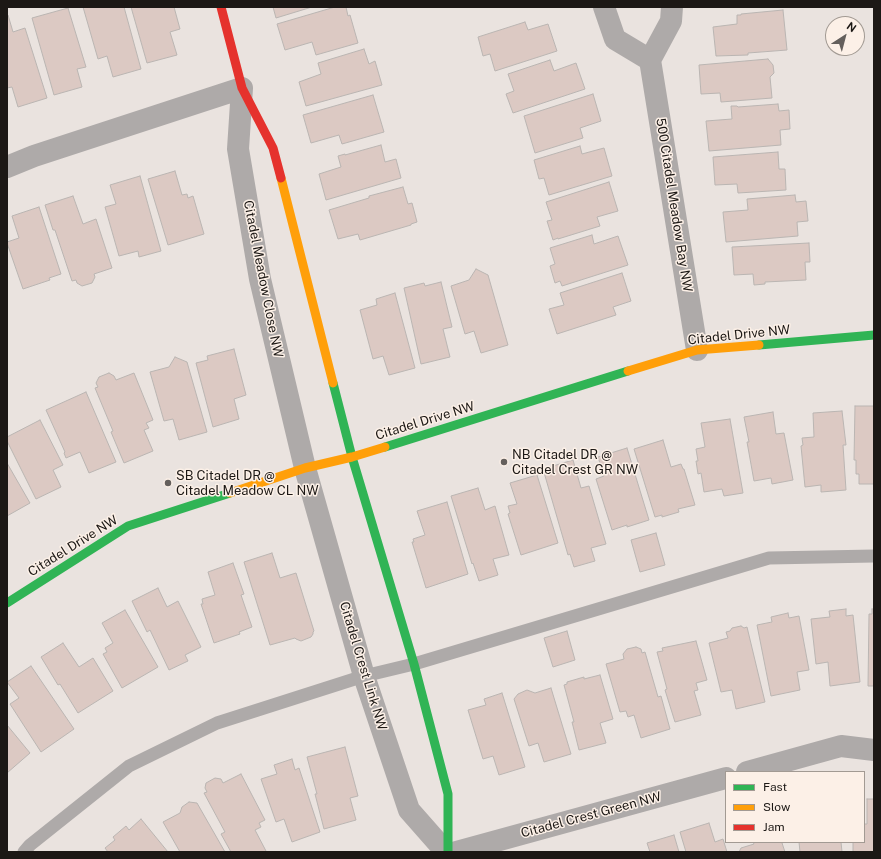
<!DOCTYPE html>
<style>
body{margin:0}
#map{position:relative;width:881px;height:859px;overflow:hidden;background:#eae3df;font-family:"Public Sans",sans-serif}
canvas{display:block}
.frame{position:absolute;inset:0;border:8px solid #1c1815;pointer-events:none}
.legend{position:absolute;left:725px;top:771px;width:140px;height:72px;box-sizing:border-box;background:#fcf0e7;border:1px solid #a29a93;margin:0;padding:5px 7px;list-style:none;font-size:12px;color:#1c1815}
.legend li{display:flex;align-items:center;gap:8px;height:20px}
.legend b{width:20px;border:1px solid #a29a93}
.north{position:absolute;left:825px;top:16px;width:40px;height:40px;box-sizing:border-box;background:#fcf0e7;border:1px solid #a29a93;border-radius:50%;rotate:36deg;font-size:11px;font-weight:700;line-height:16px;text-align:center;color:#1c1815}
.north::after{content:'';display:block;margin:auto;width:14px;height:18px;background:#645f5c;clip-path:polygon(50% 0,100% 100%,50% 72%,0 100%)}
</style>
<div id="map">
<canvas width="881" height="859"></canvas>
<div class="frame"></div>
<ul class="legend">
<li><b style="height:5px;background:#30b455"></b>Fast</li>
<li><b style="height:5px;background:#ff9f0a"></b>Slow</li>
<li><b style="height:5px;background:#e5322d"></b>Jam</li>
</ul>
<div class="north">N</div>
</div>
<script>
const g = document.querySelector('canvas').getContext('2d');
g.lineJoin = 'round';
function fillPath(path, color) {
  g.fillStyle = color;
  g.fill(path, 'evenodd');
}
function poly(rows) {
  const path = new Path2D();
  for (const r of rows) {
    path.moveTo(r[0], r[1]);
    for (let i = 2; i < r.length; i += 2) path.lineTo(r[i], r[i + 1]);
  }
  return path;
}
function stroke(path, color, width, dash) {
  g.strokeStyle = color;
  g.lineWidth = width;
  g.lineCap = dash ? 'butt' : 'round';
  g.setLineDash(dash || []);
  g.stroke(path);
}
function drawText(font, color, halo, rows, align = 'center') {
  g.font = font + ' "Public Sans",sans-serif';
  g.lineWidth = 3;
  g.setLineDash([]);
  g.textBaseline = 'middle';
  g.strokeStyle = halo;
  g.fillStyle = color;
  for (const [text, x, y, turn = 0] of rows) {
    g.save();
    g.translate(x, y);
    g.rotate((+turn || 0) * Math.PI / 180);
    g.textAlign = isNaN(turn) ? turn : align;
    if (halo) g.strokeText(text, 0, 0);
    g.fillText(text, 0, 0);
    g.restore();
  }
}
const building = poly([
 [83,7,124,7,141,69,113,77,107,56,98,59,83,7],
 [131,7,174,7,180,29,170,32,177,55,147,63,131,7],
 [273,7,312,7,276,18,273,7],
 [335,7,346,7,348,16,350,15,358,43,316,55,312,42,285,50,277,24,335,7],
 [68,8,86,67,77,69,82,87,54,95,32,18,68,8],
 [783,10,787,50,748,53,748,55,716,56,713,27,737,24,737,15,741,15,741,14,783,10],
 [7,15,8,15,13,32,25,28,47,98,18,107,12,87,7,88,7,15],
 [525,22,528,30,548,24,557,51,495,71,490,54,483,56,478,37,525,22],
 [364,49,369,64,375,61,382,85,306,106,299,82,321,74,318,63,364,49],
 [768,59,773,65,774,73,770,77,772,98,721,102,720,93,701,94,699,65,768,59],
 [550,60,554,71,576,63,585,89,513,113,506,94,514,91,508,74,550,60],
 [593,94,601,121,580,128,583,138,535,153,524,116,593,94],
 [373,95,384,132,342,144,339,135,311,143,303,115,373,95],
 [778,104,779,111,789,110,790,129,780,130,781,145,709,151,706,121,732,119,731,106,737,106,738,107,778,104],
 [381,145,385,162,396,159,401,178,326,200,319,174,341,167,338,156,345,154,345,155,381,145],
 [580,146,582,154,604,148,612,176,549,195,544,178,539,179,534,160,580,146],
 [778,152,779,169,785,169,786,190,738,193,737,184,715,185,713,157,778,152],
 [175,171,182,195,187,194,188,198,193,196,204,234,168,245,148,179,175,171],
 [140,176,161,251,139,257,138,251,119,256,105,207,116,204,110,185,140,176],
 [609,182,618,211,597,217,600,226,558,239,558,238,553,240,547,221,552,220,546,202,609,182],
 [403,187,408,204,412,203,417,222,411,224,411,225,360,240,358,234,338,239,329,210,369,198,369,196,403,187],
 [795,195,796,202,806,201,808,221,797,222,798,236,726,242,723,212,748,210,747,199,795,195],
 [73,196,83,224,96,219,112,268,94,274,95,277,92,283,82,286,77,283,76,280,72,281,55,230,53,230,45,205,73,196],
 [39,207,61,274,49,278,50,280,23,289,7,243,7,242,19,238,12,216,39,207],
 [592,235,594,244,618,236,628,265,562,286,560,281,555,283,550,266,555,264,550,248,592,235],
 [809,243,810,262,805,262,806,280,765,282,765,284,754,285,753,274,734,275,732,247,809,243],
 [476,269,488,275,508,345,481,353,474,331,465,334,451,286,469,280,476,269],
 [622,273,631,301,613,307,616,315,557,334,549,309,564,305,560,293,622,273],
 [441,282,452,327,443,329,450,357,421,364,404,288,424,283,425,286,441,282],
 [395,293,415,368,389,375,383,356,373,359,360,310,377,305,376,299,395,293],
 [234,349,246,395,234,399,239,419,213,427,196,363,208,360,207,356,234,349],
 [175,357,187,362,207,432,179,440,173,419,164,421,150,372,169,367,175,357],
 [109,373,114,376,116,380,134,373,153,420,146,423,149,428,144,430,153,451,124,463,111,432,113,431,95,388,98,387,96,383,99,377,109,373],
 [86,392,116,462,89,473,80,452,66,458,64,453,65,452,46,410,86,392],
 [855,406,874,406,874,484,859,484,859,474,856,474,856,460,854,460,855,406],
 [842,411,846,445,843,445,846,490,821,492,821,485,805,487,801,446,803,445,802,438,814,437,813,413,842,411],
 [773,412,776,434,784,433,793,480,772,484,771,478,754,481,747,442,749,442,744,417,773,412],
 [730,419,743,493,724,496,722,489,704,492,701,473,698,474,696,461,698,461,696,449,705,447,701,423,730,419],
 [40,420,63,465,53,470,61,487,36,499,7,441,7,437,40,420],
 [663,440,671,467,681,464,683,469,684,469,695,505,678,509,679,512,662,517,662,515,655,517,634,449,663,440],
 [627,448,649,520,627,527,627,525,612,530,596,479,604,476,598,457,627,448],
 [573,460,581,488,589,486,606,544,591,548,595,561,574,567,570,554,568,555,543,469,573,460],
 [7,463,30,503,7,516,7,463],
 [537,475,558,543,521,555,508,514,510,513,508,506,517,504,510,483,537,475],
 [478,488,485,510,495,506,509,555,493,559,498,575,479,581,473,563,472,564,451,496,478,488],
 [447,502,468,574,426,588,412,542,414,542,413,539,425,535,417,511,447,502],
 [656,533,665,565,640,572,631,540,656,533],
 [272,553,280,578,296,573,314,631,313,632,313,634,311,637,301,641,296,639,295,638,270,645,244,562,272,553],
 [233,563,244,594,241,595,252,627,239,632,240,634,214,643,201,604,203,604,202,599,215,595,208,572,233,563],
 [158,588,167,607,178,601,201,647,185,655,188,661,169,670,150,630,147,632,132,601,158,588],
 [846,609,846,616,853,615,860,682,830,686,828,662,816,664,811,619,830,617,829,611,846,609],
 [872,609,874,609,874,686,868,686,869,614,872,614,872,609],
 [125,610,158,667,122,688,103,654,107,652,105,648,113,643,102,623,125,610],
 [788,613,789,618,799,616,809,670,797,672,800,690,771,696,757,625,772,622,771,617,788,613],
 [741,626,744,628,747,627,765,702,736,709,732,690,721,692,709,643,728,638,726,632,730,631,732,628,741,626],
 [567,631,575,660,553,667,544,638,567,631],
 [696,641,707,680,696,683,698,690,694,691,701,715,675,722,665,690,667,689,657,652,663,651,662,648,696,641],
 [63,643,79,667,93,658,113,691,78,713,60,684,58,685,41,657,63,643],
 [636,647,641,649,642,653,645,652,658,697,661,696,670,729,641,738,634,715,628,717,626,711,620,712,606,664,624,659,623,654,627,649,636,647],
 [31,666,74,729,41,752,10,704,19,698,7,682,31,666],
 [600,675,613,719,600,723,606,743,579,750,572,722,574,722,564,685,567,684,567,682,584,677,584,679,600,675],
 [551,688,571,754,544,762,538,743,529,746,514,699,518,694,527,690,535,693,551,688],
 [502,693,525,767,499,775,493,756,483,759,468,710,486,705,484,699,502,693],
 [7,725,30,753,7,773,7,725],
 [345,747,358,796,350,798,356,820,324,829,315,794,317,794,307,757,345,747],
 [292,759,295,770,299,768,320,832,292,842,284,819,276,822,261,779,277,774,274,765,292,759],
 [241,774,265,820,259,823,261,827,255,830,266,851,264,852,231,852,221,834,225,832,204,793,207,792,205,788,206,783,215,778,221,779,223,783,241,774],
 [867,799,874,799,874,852,853,852,853,842,864,842,864,824,867,824,867,799],
 [189,802,197,803,225,852,180,852,163,822,180,813,182,807,189,802],
 [141,819,168,852,108,852,105,848,115,840,113,837,126,826,129,830,141,819],
 [709,823,715,842,723,839,727,852,686,852,680,832,709,823],
 [674,835,679,852,650,852,647,843,674,835],
 [753,842,784,842,782,843,785,852,739,852,741,848,754,844,753,842],
 [799,842,841,842,842,852,800,852,799,842]
]);
fillPath(building, '#dcc9c3');
stroke(building, '#bab5b2', 1);
stroke(poly([
 [24,852,30,845,129,766,217,723,364,676,414,664,769,558,874,556]
]), '#aeaaa9', 13);
stroke(poly([
 [604,7,615,39,650,60],
 [672,7,671,21,650,60,697,350],
 [7,167,34,156,242,88,238,149,260,279,305,468,364,676,409,810,446,852],
 [747,772,841,746,874,750],
 [456,852,726,778]
]), '#aeaaa9', 22);
stroke(poly([
 [759,345,874,335],
 [333,383,352,457,414,664,448,794,448,852],
 [385,447,628,371],
 [7,603,128,526,230,493]
]), '#30b455', 9);
stroke(poly([
 [281,178,333,383],
 [628,371,697,350,759,345],
 [230,493,305,468,352,457,385,447]
]), '#ff9f0a', 9);
stroke(poly([
 [221,7,242,88,273,148,281,178]
]), '#e5322d', 9);
for (const [x, y, r, color] of [
 [504,462,4,"#645f5c"],
 [168,483,4,"#645f5c"]
]) {
  const dot = new Path2D();
  dot.arc(x, y, r, 0, 2 * Math.PI);
  g.fillStyle = color;
  g.fill(dot);
  stroke(dot, '#fcf0e7', 1.5);
}
drawText('13px', '#1c1815', '#fcf0e7', [
 ["500 Citadel Meadow Bay NW",674,205,81],
 ["Citadel Meadow Close NW",263,279,79],
 ["Citadel Drive NW",739,335,-6],
 ["Citadel Drive NW",425,421,-17],
 ["Citadel Drive NW",73,546,-32],
 ["Citadel Crest Link NW",363,666,73],
 ["Citadel Crest Green NW",591,815,-15]
]);
drawText('13px', '#1c1815', '#fcf0e7', [
 ["NB Citadel DR @",512,455],
 ["Citadel Crest GR NW",512,470],
 ["SB Citadel DR @",176,476],
 ["Citadel Meadow CL NW",176,491]
], 'left');
</script>
